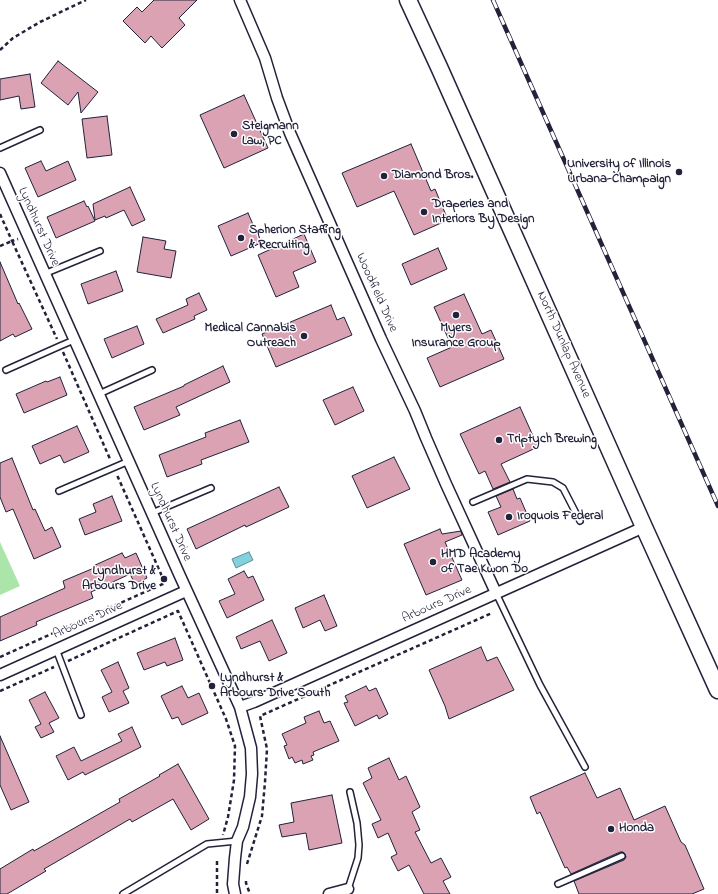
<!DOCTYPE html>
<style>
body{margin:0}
canvas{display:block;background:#fff}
</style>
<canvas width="718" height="894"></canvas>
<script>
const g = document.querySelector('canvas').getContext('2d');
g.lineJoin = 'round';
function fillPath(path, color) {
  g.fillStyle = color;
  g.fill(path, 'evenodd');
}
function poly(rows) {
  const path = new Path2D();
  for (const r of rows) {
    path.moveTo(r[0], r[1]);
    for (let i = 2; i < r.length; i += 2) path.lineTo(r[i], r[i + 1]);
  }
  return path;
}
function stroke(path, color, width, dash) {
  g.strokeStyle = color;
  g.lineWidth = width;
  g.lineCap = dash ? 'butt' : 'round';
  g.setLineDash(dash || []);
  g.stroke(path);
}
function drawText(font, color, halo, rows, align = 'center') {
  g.font = font + ' "Indie Flower",sans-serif';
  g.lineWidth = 3;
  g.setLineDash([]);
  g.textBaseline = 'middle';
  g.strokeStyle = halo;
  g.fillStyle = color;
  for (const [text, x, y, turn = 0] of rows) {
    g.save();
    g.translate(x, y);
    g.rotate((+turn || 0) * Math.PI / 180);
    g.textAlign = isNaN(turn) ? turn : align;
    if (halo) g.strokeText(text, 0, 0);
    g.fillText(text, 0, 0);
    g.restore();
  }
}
fillPath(poly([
 [0,542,20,586,0,595]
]), '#abe5aa');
const water = poly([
 [249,552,253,560,236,568,232,559,249,552]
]);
fillPath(water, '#82d2de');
stroke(water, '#5c8c9d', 1);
const building = poly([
 [154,0,197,0,179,18,185,25,162,48,151,36,145,43,123,21,137,7,142,12,154,0],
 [58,61,98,92,81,113,78,92,68,105,41,83,58,61],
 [30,74,35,107,21,109,19,96,0,100,0,79,30,74],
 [244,95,268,148,224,168,200,115,244,95],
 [107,116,112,155,87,158,82,119,107,116],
 [411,144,431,191,435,189,448,220,414,235,394,191,357,207,342,173,411,144],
 [41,161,46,171,68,161,76,180,38,197,25,168,41,161],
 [130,187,145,220,132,226,124,210,106,218,105,216,95,220,93,204,130,187],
 [84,201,87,207,88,206,95,221,56,238,47,217,84,201],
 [248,213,261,243,231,256,218,226,248,213],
 [304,234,316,262,293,272,299,287,276,297,258,255,304,234],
 [143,237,166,241,164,249,176,251,171,278,137,272,143,237],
 [438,248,447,269,411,285,402,264,438,248],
 [0,262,18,304,19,303,32,329,15,337,13,334,0,341,0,262],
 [116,271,123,291,88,304,81,284,116,271],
 [199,293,207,310,194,316,195,319,163,333,156,319,188,305,186,299,199,293],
 [464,294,482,334,491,330,504,359,440,387,427,358,452,347,434,307,464,294],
 [331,305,337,320,344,317,352,335,276,367,262,334,331,305],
 [137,326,144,344,112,358,104,339,137,326],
 [223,366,230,382,176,407,180,415,144,430,134,407,184,386,184,385,223,366],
 [60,377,67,395,24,413,16,394,46,381,47,382,60,377],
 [353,387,364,411,335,425,323,400,353,387],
 [520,407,538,447,501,464,510,482,493,489,485,471,479,474,460,434,520,407],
 [240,420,249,442,201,460,202,464,167,477,159,455,206,437,205,433,240,420],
 [77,426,89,452,64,463,60,455,40,464,32,446,77,426],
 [394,457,410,489,367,508,352,476,394,457],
 [12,458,33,510,35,509,45,531,52,527,61,547,34,559,13,509,6,512,0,497,0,463,12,458],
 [279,487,289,507,246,527,245,525,196,549,187,529,279,487],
 [513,489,517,499,520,498,530,521,498,535,488,512,501,507,496,496,513,489],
 [112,496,122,521,85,535,79,519,96,512,93,504,112,496],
 [440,529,442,534,461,531,462,535,445,542,462,580,426,595,404,544,440,529],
 [122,553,125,558,136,553,147,578,135,584,130,574,91,592,93,598,36,622,37,625,0,641,0,617,65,588,63,581,94,568,93,566,122,553],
 [244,571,248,578,253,576,264,600,227,618,219,601,235,594,228,579,244,571],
 [324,595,337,626,325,631,320,620,303,628,295,608,324,595],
 [272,620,287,653,269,661,260,641,241,649,236,637,272,620],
 [175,638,183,660,167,666,165,662,144,670,137,653,175,638],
 [481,647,487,661,497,657,514,690,449,719,445,706,429,670,481,647],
 [118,662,129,688,123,691,129,703,109,712,102,697,112,692,101,670,118,662],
 [182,686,188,698,199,693,208,713,182,725,178,717,172,719,161,696,182,686],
 [366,686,369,691,376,688,388,714,379,719,377,715,355,726,344,703,348,702,345,696,366,686],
 [45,692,59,718,49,723,54,732,41,738,35,727,41,724,29,700,45,692],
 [319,711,324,723,330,721,339,741,313,752,314,755,311,756,313,760,303,764,302,760,295,763,292,757,289,759,284,746,287,745,282,734,306,723,304,717,319,711],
 [132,727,141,747,85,775,83,772,68,780,56,756,74,747,81,761,122,741,118,734,132,727],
 [0,736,29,802,11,810,0,785,0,736],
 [389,758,399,780,406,776,420,807,412,812,420,830,415,832,431,863,441,858,451,877,443,881,450,894,424,894,409,865,398,871,391,857,397,854,388,833,378,838,372,824,381,820,363,783,372,778,368,768,389,758],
 [178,764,209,819,191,830,173,799,132,822,130,819,44,869,46,871,7,894,0,894,0,869,33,849,34,851,120,802,119,799,160,776,159,775,178,764],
 [585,773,597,798,620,788,634,820,665,806,681,842,685,845,704,889,692,894,579,894,574,881,624,860,626,857,625,854,623,852,620,852,571,874,567,867,565,868,540,812,537,814,530,797,585,773],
 [332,795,342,843,309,850,306,833,282,837,279,825,294,822,291,803,332,795]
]);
fillPath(building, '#daa2b3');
stroke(building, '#22223b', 1);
const lane = poly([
 [0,148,40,130],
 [44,274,100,251],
 [6,370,60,346,74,340],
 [99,394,152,370],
 [59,491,129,461],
 [473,502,527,479,553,482,563,488,580,521],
 [152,513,211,488],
 [496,593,540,685,585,767],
 [56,649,81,715],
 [558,884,622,856],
 [348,889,358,858,359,845,357,823,350,792],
 [123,894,207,844,237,841]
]);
const street = poly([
 [240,0,265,58,277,98,290,133,381,339,415,411,426,438,446,484,496,593],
 [0,173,180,576,240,707,251,748,252,774,250,797,243,827,237,841,235,858,233,884,235,894],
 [0,675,186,591],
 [240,707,254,702,644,527],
 [329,894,348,889]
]);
const primary = poly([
 [408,0,439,67,644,527,718,690]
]);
stroke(lane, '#22223b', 8);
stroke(street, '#22223b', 13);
stroke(primary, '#22223b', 19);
stroke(poly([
 [0,50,13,38,40,22,86,0],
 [0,214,12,241,18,239],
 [0,246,12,241,57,339],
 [63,352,110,459],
 [0,657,165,583,117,475],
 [68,661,178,611,226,719,235,746,234,780,228,817,223,835],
 [0,691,54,667],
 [217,861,217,894],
 [247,864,262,816,265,782,267,749,260,716,492,613],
 [246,881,246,883,250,894]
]), '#22223b', 2.5, [4, 3]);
stroke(lane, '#fff', 5);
stroke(street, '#fff', 10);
stroke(primary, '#fff', 16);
const rail = poly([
 [493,0,718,506]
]);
stroke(rail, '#22223b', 4.5);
stroke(rail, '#fff', 3, [9]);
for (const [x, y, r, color] of [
 [234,134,4,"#22223b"],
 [679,172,4,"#22223b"],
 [384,176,4,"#22223b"],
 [424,212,4,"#22223b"],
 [241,238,4,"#22223b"],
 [456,315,4,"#22223b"],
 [304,336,4,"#22223b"],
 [499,440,4,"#22223b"],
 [509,517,4,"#22223b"],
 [433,562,4,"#22223b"],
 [164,579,4,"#22223b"],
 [212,686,4,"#22223b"],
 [611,829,4,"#22223b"]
]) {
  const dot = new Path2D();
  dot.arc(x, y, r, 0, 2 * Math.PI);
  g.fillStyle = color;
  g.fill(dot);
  stroke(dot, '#fff', 1.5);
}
drawText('bold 13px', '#22223b', '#fff', [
 ["Steigmann",242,127],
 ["Law, PC",242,142],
 ["University of Illinois",671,165,"right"],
 ["Urbana-Champaign",671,180,"right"],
 ["Diamond Bros.",392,176],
 ["Draperies and",432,205],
 ["Interiors By Design",432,220],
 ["Spherion Staffing",249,231],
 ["& Recruiting",249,246],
 ["Medical Cannabis",296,329,"right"],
 ["Outreach",296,344,"right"],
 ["Myers",456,329,"center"],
 ["Insurance Group",456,344,"center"],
 ["Triptych Brewing",507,440],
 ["Iroquois Federal",517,517],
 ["HMD Academy",441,555],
 ["of Tae Kwon Do",441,570],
 ["Lyndhurst &",156,572,"right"],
 ["Arbours Drive",156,587,"right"],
 ["Lyndhurst &",220,679],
 ["Arbours Drive South",220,694],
 ["Honda",619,829]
], 'left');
drawText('13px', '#22223b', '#fff', [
 ["Lyndhurst Drive",38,227,66],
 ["Woodfield Drive",376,293,66],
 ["North Dunlap Avenue",563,345,66],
 ["Lyndhurst Drive",170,522,66],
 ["Arbours Drive",437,605,-24],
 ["Arbours Drive",88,621,-24]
]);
</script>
